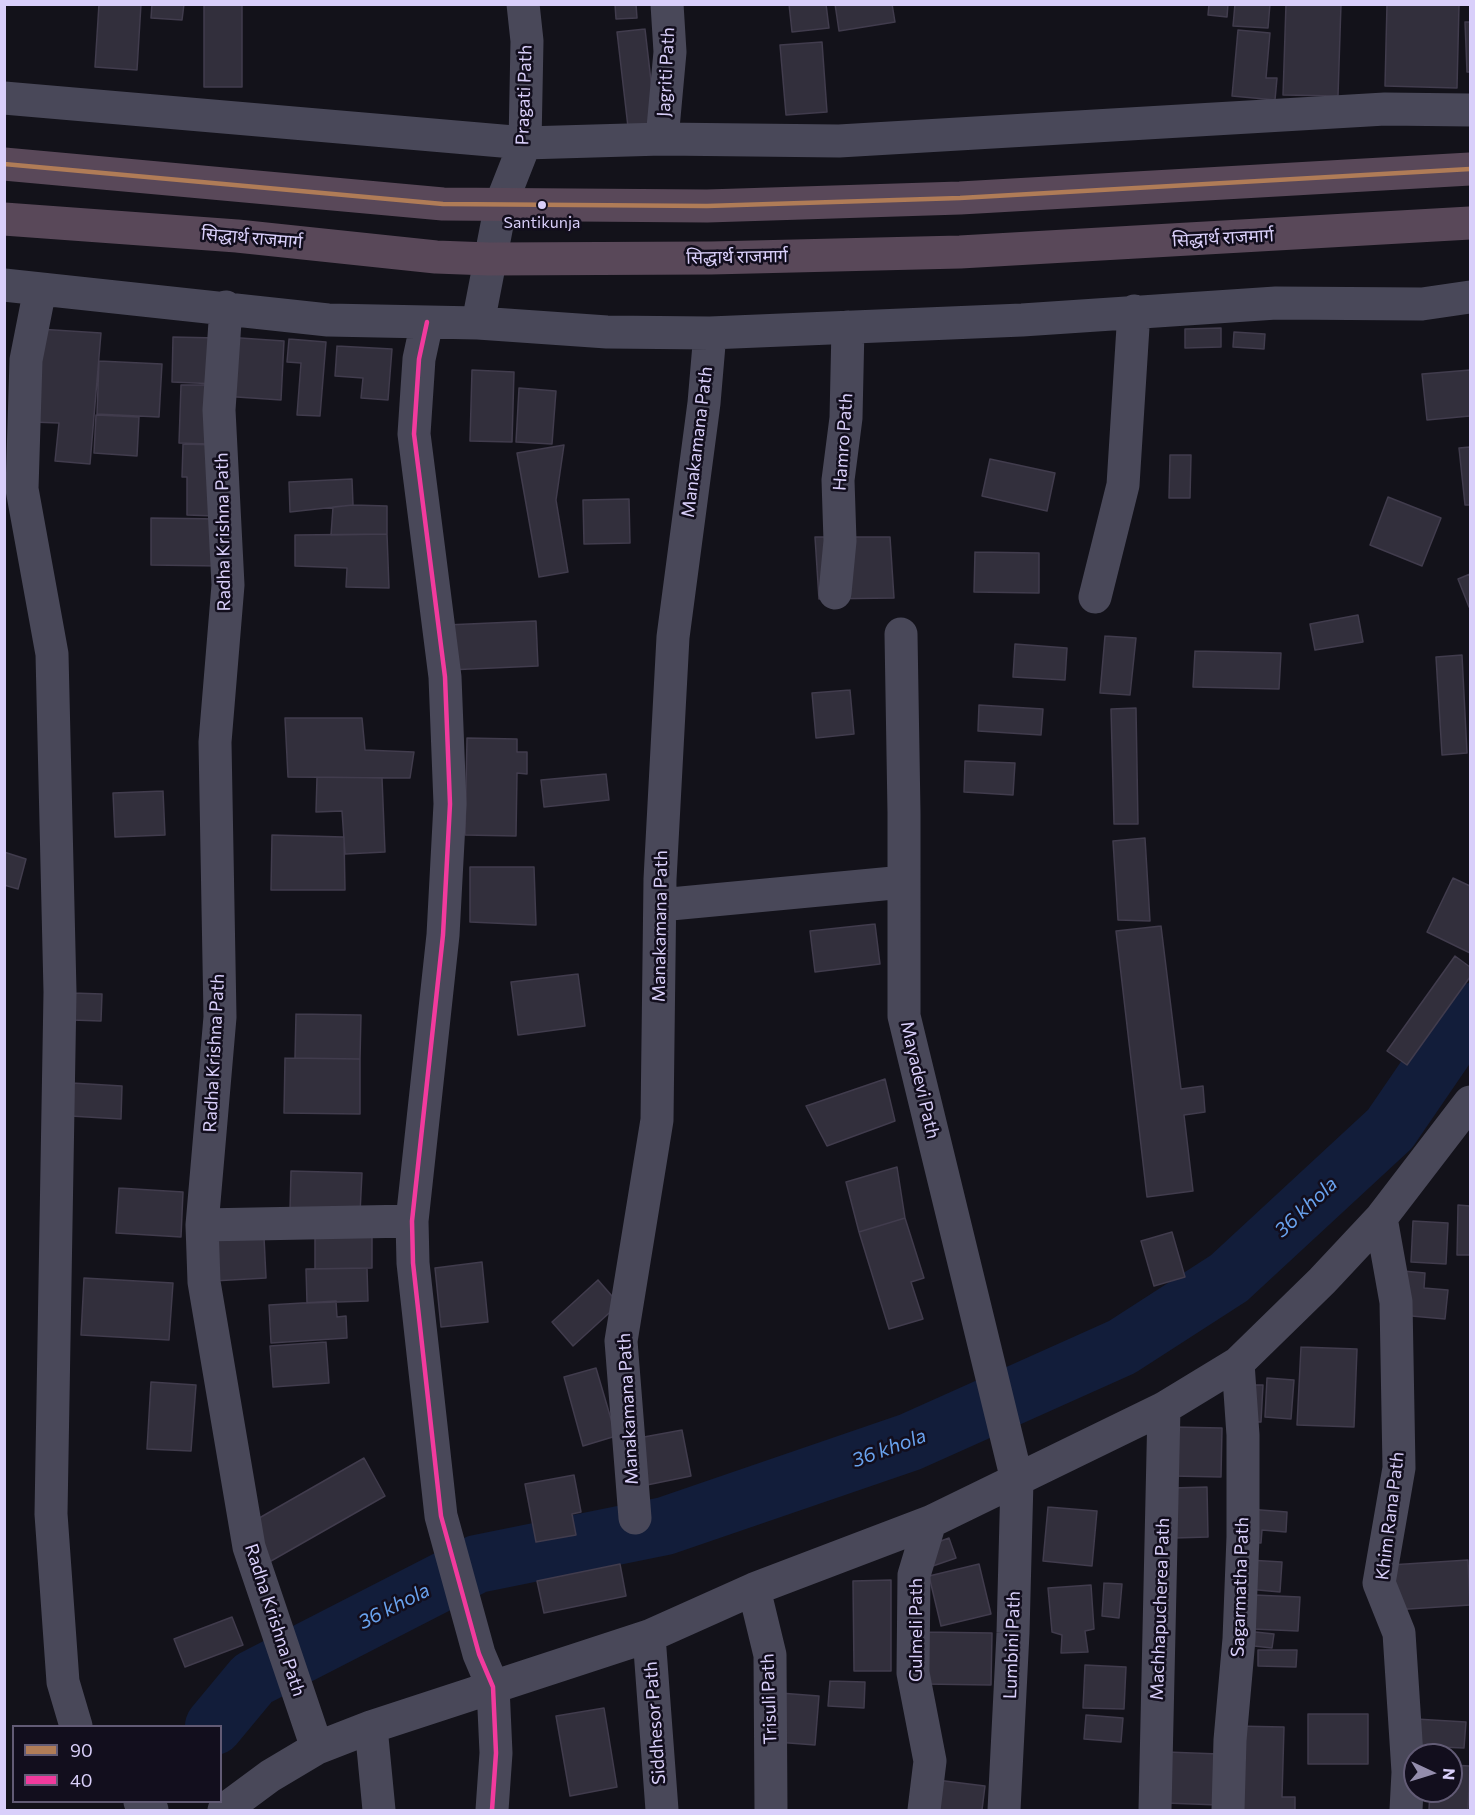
<!DOCTYPE html>
<meta charset="utf-8">
<style>
body{margin:0}
#map{position:relative;width:1475px;height:1815px;overflow:hidden;background:#13121a;font-family:Commissioner,sans-serif}
canvas{display:block}
.frame{position:absolute;inset:0;border:6px solid #d9cffa;pointer-events:none}
.legend{position:absolute;left:12px;top:1725px;width:210px;height:78px;box-sizing:border-box;background:#120e1d;border:2px solid #625b75;margin:0;padding:8px 10px;list-style:none;font-size:18px;color:#d9cffa}
.legend li{display:flex;align-items:center;gap:12px;height:30px}
.legend b{width:30px;border:2px solid #625b75}
.north{position:absolute;left:1403px;top:1743px;width:60px;height:60px;box-sizing:border-box;background:#120e1d;border:2px solid #625b75;border-radius:50%;rotate:94deg;font-size:16px;font-weight:700;line-height:24px;text-align:center;color:#d9cffa}
.north::after{content:'';display:block;margin:auto;width:21px;height:27px;background:#948dac;clip-path:polygon(50% 0,100% 100%,50% 72%,0 100%)}
</style>
<div id="map">
<canvas width="1475" height="1815"></canvas>
<div class="frame"></div>
<ul class="legend">
<li><b style="height:8px;background:#b07c57"></b>90</li>
<li><b style="height:8px;background:#f13a9d"></b>40</li>
</ul>
<div class="north">N</div>
</div>
<script>
const g = document.querySelector('canvas').getContext('2d');
g.lineJoin = 'round';
function poly(rows) {
  const path = new Path2D();
  for (const r of rows) {
    path.moveTo(r[0], r[1]);
    for (let i = 2; i < r.length; i += 2) path.lineTo(r[i], r[i + 1]);
  }
  return path;
}
function stroke(path, color, width, dash) {
  g.strokeStyle = color;
  g.lineWidth = width;
  g.lineCap = dash ? 'butt' : 'round';
  g.setLineDash(dash || []);
  g.stroke(path);
}
function fillPath(path, color) {
  g.fillStyle = color;
  g.fill(path, 'evenodd');
}
function drawText(font, color, halo, rows, align = 'center') {
  g.font = font + ' Commissioner,"Noto Sans Devanagari",sans-serif';
  g.lineWidth = 5;
  g.setLineDash([]);
  g.textBaseline = 'middle';
  g.strokeStyle = halo;
  g.fillStyle = color;
  for (const [text, x, y, turn = 0] of rows) {
    g.save();
    g.translate(x, y);
    g.rotate((+turn || 0) * Math.PI / 180);
    g.textAlign = isNaN(turn) ? turn : align;
    if (halo) g.strokeText(text, 0, 0);
    g.fillText(text, 0, 0);
    g.restore();
  }
}
stroke(poly([
 [214,1726,253,1679,477,1564,665,1526,910,1442,1122,1347,1229,1278,1390,1129,1470,1012]
]), '#121d3a', 58);
const building = poly([
 [99,4,141,4,137,70,95,67,99,4],
 [152,4,184,4,182,20,151,18,152,4],
 [204,4,242,4,242,87,204,87,204,4],
 [615,4,636,4,637,18,616,19,615,4],
 [789,4,826,4,829,28,792,32,789,4],
 [835,4,892,4,895,22,839,31,835,4],
 [1209,4,1228,4,1227,17,1208,15,1209,4],
 [1235,4,1270,4,1268,28,1233,26,1235,4],
 [1286,4,1341,4,1338,96,1283,95,1286,4],
 [1387,4,1459,5,1457,88,1385,86,1387,4],
 [1465,22,1470,22,1470,72,1467,72,1465,22],
 [645,29,656,124,628,127,617,32,645,29],
 [1238,30,1270,33,1266,78,1277,78,1275,100,1232,96,1238,30],
 [822,42,827,112,786,115,780,45,822,42],
 [1221,328,1221,347,1185,348,1185,329,1221,328],
 [39,329,101,333,90,464,55,461,59,423,32,422,39,329],
 [1234,332,1265,334,1264,349,1233,347,1234,332],
 [173,337,218,338,217,384,172,382,173,337],
 [226,337,284,341,281,400,222,396,226,337],
 [289,339,326,342,320,416,297,415,301,363,287,362,289,339],
 [337,346,392,349,388,400,361,398,363,378,335,376,337,346],
 [99,361,162,364,159,417,97,414,99,361],
 [472,370,514,372,512,442,470,441,472,370],
 [1470,370,1470,416,1427,420,1422,374,1470,370],
 [181,385,211,385,209,444,179,443,181,385],
 [519,388,556,391,552,444,516,442,519,388],
 [96,415,139,417,137,456,94,453,96,415],
 [183,444,217,445,216,516,187,515,187,477,182,477,183,444],
 [564,445,556,500,568,572,539,577,517,453,564,445],
 [1470,447,1470,505,1465,505,1459,448,1470,447],
 [1170,455,1191,455,1190,498,1169,498,1170,455],
 [990,459,1055,473,1047,511,982,496,990,459],
 [352,479,353,505,290,512,289,482,352,479],
 [1388,497,1441,518,1422,566,1370,545,1388,497],
 [629,499,630,543,584,544,583,500,629,499],
 [353,505,387,506,387,534,331,535,333,507,353,505],
 [151,518,221,519,220,566,151,565,151,518],
 [387,534,389,588,346,587,347,568,295,566,295,535,387,534],
 [815,537,890,537,894,598,819,599,815,537],
 [975,552,1039,553,1039,593,974,592,975,552],
 [1470,574,1470,606,1469,607,1458,579,1470,574],
 [1358,615,1363,642,1315,650,1310,624,1358,615],
 [536,621,538,666,448,670,446,625,536,621],
 [1105,636,1136,638,1130,695,1100,693,1105,636],
 [1015,644,1067,648,1065,680,1013,677,1015,644],
 [1195,651,1281,653,1279,689,1193,687,1195,651],
 [1462,655,1467,753,1442,755,1436,657,1462,655],
 [850,690,854,734,816,738,812,693,850,690],
 [979,705,1043,709,1041,735,978,731,979,705],
 [1136,708,1138,824,1114,824,1111,709,1136,708],
 [285,718,362,718,365,750,414,752,410,778,288,777,285,718],
 [467,738,517,739,517,752,527,752,527,774,517,773,516,836,465,835,467,738],
 [965,761,1015,763,1013,795,964,792,965,761],
 [606,774,609,800,544,807,541,780,606,774],
 [317,777,382,778,385,852,345,854,342,811,316,812,317,777],
 [163,791,165,835,115,837,113,793,163,791],
 [272,835,344,837,345,890,271,890,272,835],
 [1145,838,1150,921,1118,920,1113,841,1145,838],
 [4,852,26,859,18,889,4,885,4,852],
 [470,867,534,867,536,925,470,922,470,867],
 [1453,878,1470,886,1470,953,1427,932,1453,878],
 [875,924,880,964,815,972,810,931,875,924],
 [1161,926,1181,1089,1203,1086,1205,1112,1184,1115,1193,1191,1147,1197,1116,931,1161,926],
 [1455,956,1470,967,1470,977,1407,1065,1387,1051,1455,956],
 [578,974,585,1026,518,1035,511,982,578,974],
 [73,993,102,994,101,1021,72,1020,73,993],
 [296,1014,361,1015,360,1059,295,1058,296,1014],
 [285,1058,360,1059,360,1114,284,1113,285,1058],
 [885,1079,895,1121,827,1146,806,1106,885,1079],
 [72,1083,122,1086,121,1119,70,1116,72,1083],
 [897,1167,905,1218,859,1232,846,1182,897,1167],
 [291,1171,362,1173,360,1213,290,1211,291,1171],
 [119,1188,183,1192,181,1237,116,1233,119,1188],
 [1458,1205,1470,1206,1470,1255,1457,1255,1458,1205],
 [905,1218,924,1278,911,1282,923,1319,889,1329,859,1232,905,1218],
 [1413,1221,1448,1223,1446,1264,1411,1262,1413,1221],
 [1172,1232,1185,1277,1154,1286,1141,1241,1172,1232],
 [315,1234,372,1234,372,1268,315,1269,315,1234],
 [264,1237,266,1278,213,1281,211,1240,264,1237],
 [482,1262,488,1322,441,1327,435,1268,482,1262],
 [367,1268,368,1301,307,1303,306,1269,367,1268],
 [1403,1271,1425,1273,1424,1288,1448,1290,1445,1319,1400,1315,1403,1271],
 [84,1278,173,1283,169,1340,81,1335,84,1278],
 [598,1280,619,1304,573,1346,552,1322,598,1280],
 [336,1301,337,1317,346,1316,347,1338,271,1343,269,1305,336,1301],
 [326,1342,329,1383,273,1387,270,1346,326,1342],
 [1301,1347,1357,1349,1354,1427,1297,1425,1301,1347],
 [596,1368,616,1436,583,1446,564,1377,596,1368],
 [1267,1378,1294,1380,1291,1419,1265,1417,1267,1378],
 [151,1382,196,1385,191,1451,147,1449,151,1382],
 [1247,1385,1263,1385,1261,1422,1245,1422,1247,1385],
 [1173,1427,1222,1428,1221,1477,1172,1476,1173,1427],
 [682,1430,691,1476,642,1486,633,1439,682,1430],
 [364,1458,385,1496,257,1569,247,1525,364,1458],
 [574,1475,581,1512,572,1514,576,1535,536,1542,525,1484,574,1475],
 [1207,1487,1208,1537,1174,1538,1172,1488,1207,1487],
 [1048,1507,1097,1511,1092,1566,1043,1561,1048,1507],
 [1248,1509,1287,1512,1286,1532,1262,1530,1261,1543,1246,1542,1248,1509],
 [949,1538,956,1558,930,1567,924,1547,949,1538],
 [1249,1560,1282,1562,1280,1592,1247,1589,1249,1560],
 [1468,1560,1470,1605,1393,1610,1390,1565,1468,1560],
 [620,1564,626,1596,544,1613,537,1581,620,1564],
 [979,1564,991,1614,941,1626,929,1576,979,1564],
 [891,1580,891,1671,854,1671,853,1581,891,1580],
 [1104,1583,1122,1584,1119,1618,1102,1616,1104,1583],
 [1091,1585,1094,1629,1085,1631,1088,1652,1061,1653,1062,1635,1052,1632,1048,1588,1091,1585],
 [1254,1595,1300,1597,1298,1631,1253,1629,1254,1595],
 [232,1617,243,1645,185,1667,174,1639,232,1617],
 [1246,1631,1274,1634,1272,1648,1245,1645,1246,1631],
 [924,1632,992,1633,991,1685,923,1684,924,1632],
 [1258,1650,1297,1650,1296,1667,1258,1666,1258,1650],
 [1085,1665,1126,1667,1124,1709,1083,1708,1085,1665],
 [830,1681,865,1682,864,1708,828,1706,830,1681],
 [780,1693,819,1696,815,1745,776,1742,780,1693],
 [604,1708,617,1787,570,1796,556,1716,604,1708],
 [1308,1714,1368,1714,1368,1764,1308,1764,1308,1714],
 [1086,1715,1123,1718,1121,1742,1084,1739,1086,1715],
 [1416,1719,1466,1722,1464,1748,1414,1746,1416,1719],
 [1235,1726,1284,1727,1282,1797,1295,1797,1295,1810,1233,1810,1235,1726],
 [1167,1752,1219,1754,1218,1805,1166,1803,1167,1752],
 [1451,1765,1470,1766,1468,1810,1429,1810,1430,1791,1451,1791,1451,1765],
 [937,1780,985,1786,982,1810,932,1810,937,1780]
]);
fillPath(building, '#322f3c');
stroke(building, '#413c4d', 1.5);
stroke(poly([
 [4,98,525,143,662,139,839,141,1385,109,1470,110],
 [662,139,670,52,667,4],
 [4,285,328,320,478,323,607,332,710,333,1022,320,1276,303,1422,304,1470,297],
 [40,289,26,360,22,489,52,654,60,992,51,1514,63,1682,76,1726],
 [226,307,219,410,228,585,215,742,220,1017,202,1225,204,1282,249,1547,317,1748],
 [427,322,419,359,414,434,445,677,450,804,443,935,412,1221,413,1263,441,1516,479,1654,493,1687,496,1753,492,1810],
 [478,323,501,204,525,143,527,41,523,4],
 [835,593,840,541,838,480,846,418,848,327],
 [1095,597,1123,485,1134,311],
 [901,634,904,813,904,1016,1017,1480,1013,1633,1004,1810],
 [660,905,904,882],
 [1381,1218,1396,1302,1399,1468,1379,1583,1399,1633,1408,1772,1406,1810],
 [202,1225,412,1221],
 [635,1518,621,1341,657,1120,660,879,673,637,704,403,710,333],
 [754,1589,770,1655,771,1810],
 [649,1636,662,1810],
 [371,1727,379,1810],
 [140,1802,152,1810],
 [224,1810,270,1776,317,1748,371,1727,649,1636,754,1589,930,1522,1164,1408,1238,1363,1322,1281,1381,1218,1470,1102],
 [924,1810,930,1761,913,1673,914,1575,930,1522],
 [1155,1810,1164,1408],
 [1228,1810,1230,1740,1239,1639,1243,1537,1243,1435,1238,1363]
]), '#494859', 33);
stroke(poly([
 [4,164,443,204,707,206,960,198,1470,169],
 [4,219,237,236,436,257,489,259,711,258,960,252,1470,223]
]), '#594859', 33);
stroke(poly([
 [4,164,443,204,707,206,960,198,1470,169]
]), '#b07c57', 4.5);
stroke(poly([
 [427,322,419,359,414,434,445,677,450,804,443,935,412,1221,413,1263,441,1516,479,1654,493,1687,496,1753,492,1810]
]), '#f13a9d', 4.5);
for (const [x, y, r, color] of [
 [542,205,5,"#d9cffa"]
]) {
  const dot = new Path2D();
  dot.arc(x, y, r, 0, 2 * Math.PI);
  g.fillStyle = color;
  g.fill(dot);
  stroke(dot, '#120e1d', 2);
}
drawText('16px', '#d9cffa', '#120e1d', [
 ["Santikunja",542,223]
]);
drawText('18px', '#d9cffa', '#120e1d', [
 ["Jagriti Path",666,72,-87],
 ["Pragati Path",524,95,-88],
 ["सिद्धार्थ राजमार्ग",252,238,5],
 ["सिद्धार्थ राजमार्ग",1223,238,-3],
 ["सिद्धार्थ राजमार्ग",737,257,-1],
 ["Manakamana Path",697,442,-83],
 ["Hamro Path",843,442,-86],
 ["Radha Krishna Path",223,532,-91],
 ["Manakamana Path",660,926,-89],
 ["Radha Krishna Path",214,1053,-87],
 ["Mayadevi Path",920,1080,77],
 ["Manakamana Path",628,1409,-93],
 ["Khim Rana Path",1390,1516,-83],
 ["Sagarmatha Path",1240,1587,-88],
 ["Machhapucherea Path",1160,1609,-88],
 ["Radha Krishna Path",275,1620,72],
 ["Gulmeli Path",916,1630,-90],
 ["Lumbini Path",1012,1645,-88],
 ["Trisuli Path",769,1699,-92],
 ["Siddhesor Path",655,1723,-94]
]);
drawText('italic 20px', '#69a2ee', '#120e1d', [
 ["36 khola",1306,1207,-43],
 ["36 khola",889,1448,-20],
 ["36 khola",394,1606,-27]
]);
</script>
